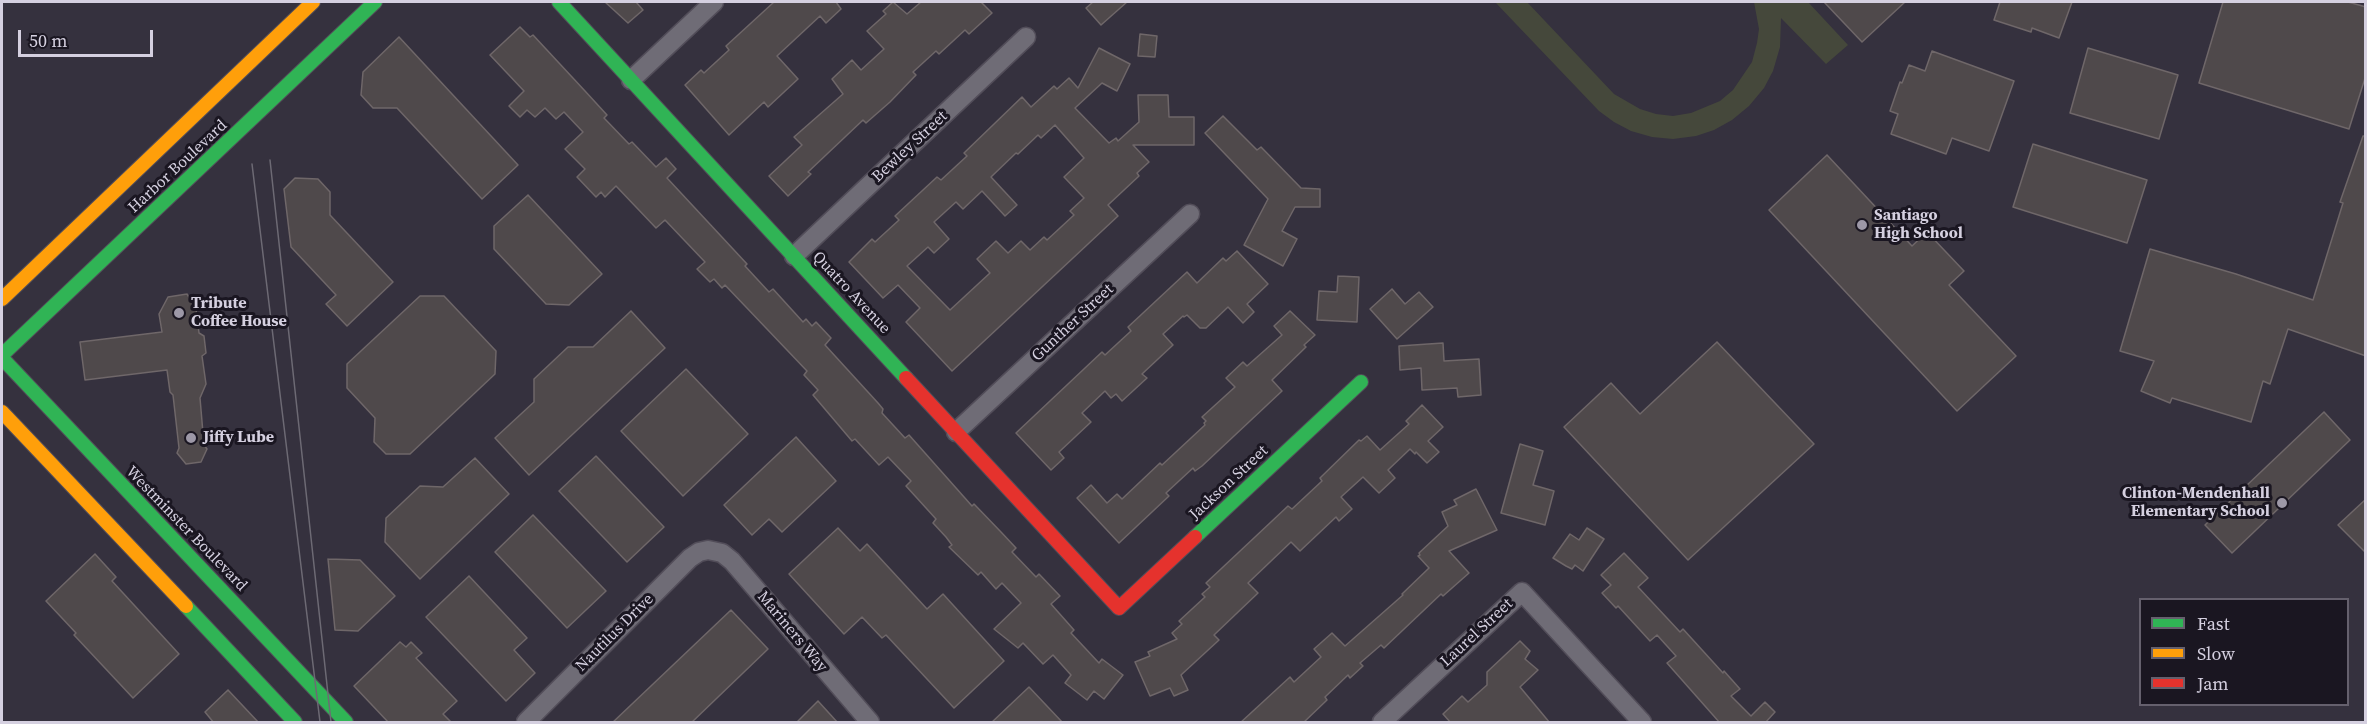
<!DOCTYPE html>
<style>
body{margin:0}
#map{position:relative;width:2367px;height:724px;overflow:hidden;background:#35313e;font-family:"Source Serif 4",serif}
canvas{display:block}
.frame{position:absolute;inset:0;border:3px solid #d5d0e0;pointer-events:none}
.legend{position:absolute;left:2139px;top:598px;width:210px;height:108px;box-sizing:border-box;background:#1a1621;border:2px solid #65606d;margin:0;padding:8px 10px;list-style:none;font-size:18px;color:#d5d0e0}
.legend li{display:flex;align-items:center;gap:12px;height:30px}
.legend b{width:30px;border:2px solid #65606d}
.scale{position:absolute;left:18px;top:30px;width:135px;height:27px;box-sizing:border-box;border:3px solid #d5d0e0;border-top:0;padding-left:8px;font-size:18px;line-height:21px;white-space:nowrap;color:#d5d0e0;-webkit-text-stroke:4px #1a1621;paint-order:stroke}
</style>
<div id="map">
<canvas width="2367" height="724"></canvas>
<div class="frame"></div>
<ul class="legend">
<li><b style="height:8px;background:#30b455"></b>Fast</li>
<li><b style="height:8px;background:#ff9f0a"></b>Slow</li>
<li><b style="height:8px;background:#e5322d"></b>Jam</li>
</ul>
<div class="scale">50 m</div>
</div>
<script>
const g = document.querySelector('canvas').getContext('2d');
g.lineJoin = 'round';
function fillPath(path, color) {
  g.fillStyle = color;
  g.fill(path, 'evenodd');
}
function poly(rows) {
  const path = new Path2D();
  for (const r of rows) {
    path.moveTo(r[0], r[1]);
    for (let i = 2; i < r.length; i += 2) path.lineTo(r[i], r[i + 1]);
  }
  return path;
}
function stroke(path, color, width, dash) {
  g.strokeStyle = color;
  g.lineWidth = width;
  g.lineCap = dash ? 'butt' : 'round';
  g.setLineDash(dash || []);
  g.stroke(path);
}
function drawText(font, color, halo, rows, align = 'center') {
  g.font = font + ' "Source Serif 4",serif';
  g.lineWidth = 6;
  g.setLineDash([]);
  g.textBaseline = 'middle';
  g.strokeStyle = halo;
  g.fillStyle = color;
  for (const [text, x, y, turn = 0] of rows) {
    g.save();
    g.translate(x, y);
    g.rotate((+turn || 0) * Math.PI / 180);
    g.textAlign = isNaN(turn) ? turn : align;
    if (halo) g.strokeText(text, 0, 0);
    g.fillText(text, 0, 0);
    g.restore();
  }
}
fillPath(poly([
 [1495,2,1527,2,1614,94,1640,109,1656,114,1673,116,1691,113,1720,101,1733,90,1752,62,1757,43,1759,29,1754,2,1808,2,1848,45,1826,64,1781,18,1780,47,1773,71,1764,88,1749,106,1732,120,1714,130,1696,136,1673,139,1652,137,1631,131,1614,122,1599,111]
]), '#45483b');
const building = poly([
 [605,2,636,2,643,10,628,23,605,2],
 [774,2,836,2,841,9,826,23,820,16,777,56,798,79,768,107,764,102,729,135,685,85,701,70,704,73,729,50,726,46,774,2],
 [893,2,907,14,921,2,981,2,992,13,969,34,965,30,939,54,936,51,913,72,916,75,890,102,866,123,863,120,808,172,811,174,788,196,769,176,802,145,794,137,843,94,832,79,852,60,861,70,884,49,867,31,886,14,883,11,893,2],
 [1093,2,1127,2,1101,25,1086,8,1093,2],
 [1824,2,1905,2,1862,42,1824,2],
 [2000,2,2072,2,2059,38,2032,28,2031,32,1994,20,2000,2],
 [2223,2,2348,2,2366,7,2366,75,2349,129,2199,83,2223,2],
 [520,27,530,37,533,35,585,91,607,115,604,118,629,144,632,142,656,167,666,158,676,169,667,178,747,264,745,266,769,292,773,289,803,322,806,319,812,326,816,322,831,338,825,345,878,403,883,409,882,413,905,438,909,435,972,506,974,504,1001,532,1016,548,1012,552,1036,577,1039,574,1060,596,1051,604,1074,630,1071,633,1099,663,1102,659,1123,675,1104,699,1094,691,1087,700,1065,683,1071,675,1053,655,1043,664,1023,643,1018,648,994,629,1021,603,1002,583,996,589,981,572,978,575,949,547,952,545,946,537,933,523,936,519,906,486,911,481,888,457,879,465,855,439,852,441,813,395,818,390,804,375,807,371,725,285,722,288,714,279,710,282,697,269,705,262,665,220,656,228,616,186,605,197,601,192,596,197,577,177,585,169,565,149,583,132,564,112,556,119,545,108,535,117,527,110,520,117,509,106,524,91,490,55,520,27],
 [1140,34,1157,36,1155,57,1138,56,1140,34],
 [399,37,518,165,482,199,397,108,373,108,361,95,363,72,399,37],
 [1099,48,1130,64,1117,91,1102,83,1075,108,1109,143,1116,138,1118,141,1139,122,1138,95,1168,95,1169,117,1194,117,1194,145,1133,145,1149,162,1137,173,1139,176,1108,205,1118,216,952,371,906,322,920,308,898,285,883,298,849,262,872,239,875,242,899,220,895,216,937,177,941,180,967,156,964,153,1022,97,1031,107,1054,86,1057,89,1069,78,1078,88,1099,48],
 [1055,125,1084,158,1064,177,1084,198,1070,211,1074,215,1047,240,1044,237,1030,250,1021,241,1008,253,996,241,977,259,990,273,950,310,907,266,928,247,934,253,949,239,934,222,956,202,963,209,982,191,1005,216,1017,205,991,177,1016,153,1018,154,1038,135,1041,138,1055,125],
 [2088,48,2178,75,2159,139,2070,113,2088,48],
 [1932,51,2014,81,1989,151,1952,138,1946,154,1891,134,1898,114,1890,111,1900,82,1902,83,1909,65,1925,71,1932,51],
 [1223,116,1257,150,1261,147,1301,188,1320,189,1320,207,1295,207,1282,231,1297,239,1283,266,1244,245,1268,199,1205,133,1223,116],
 [2363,136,2366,136,2366,356,2288,329,2270,384,2263,381,2251,422,2172,398,2170,403,2141,391,2154,361,2120,351,2150,249,2236,274,2313,300,2343,203,2340,202,2363,136],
 [2033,144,2147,180,2127,243,2013,207,2033,144],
 [1827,155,1912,246,1927,232,1964,271,1949,285,2016,356,1957,411,1769,210,1827,155],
 [295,178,318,179,330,192,330,215,393,282,347,326,326,304,336,295,291,247,284,189,295,178],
 [528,195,602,274,569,305,546,304,494,249,494,226,528,195],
 [1237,251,1268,284,1247,304,1254,312,1243,323,1228,307,1206,328,1200,328,1187,315,1184,317,1183,316,1163,334,1173,345,1142,374,1147,378,1122,401,1116,394,1111,398,1105,391,1082,413,1091,422,1059,452,1064,458,1051,470,1016,433,1102,352,1105,355,1131,331,1128,327,1187,272,1197,283,1223,258,1226,261,1237,251],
 [1338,276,1359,277,1357,322,1317,320,1319,291,1337,292,1338,276],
 [1392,289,1405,304,1419,292,1433,307,1397,339,1370,309,1392,289],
 [187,294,196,309,199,333,204,336,206,353,202,356,206,384,200,398,204,445,207,449,201,462,186,464,177,453,179,448,173,395,170,392,167,370,85,380,80,342,162,332,159,314,168,297,187,294],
 [420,296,444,296,496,351,495,374,410,454,386,454,374,442,375,418,347,388,347,364,420,296],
 [631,311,665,348,529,475,495,438,534,402,534,379,568,347,593,347,631,311],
 [1290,311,1315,335,1304,345,1306,347,1272,380,1282,391,1202,466,1195,471,1193,468,1166,493,1169,496,1119,543,1077,498,1091,485,1107,503,1117,494,1122,499,1160,463,1162,465,1205,425,1204,423,1206,421,1202,417,1235,387,1226,378,1243,362,1247,366,1282,335,1274,326,1290,311],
 [1717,342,1814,444,1688,560,1564,427,1611,383,1640,414,1717,342],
 [1443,343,1444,361,1479,359,1481,395,1458,397,1457,388,1422,390,1421,368,1400,370,1399,346,1443,343],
 [686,369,748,434,683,496,621,431,686,369],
 [1422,405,1443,427,1428,441,1439,452,1427,463,1416,452,1415,454,1410,449,1388,470,1395,478,1379,493,1363,477,1341,497,1352,509,1339,521,1336,517,1300,551,1291,542,1248,583,1258,593,1214,635,1219,640,1181,675,1188,690,1174,696,1170,688,1150,696,1135,662,1150,656,1148,652,1177,639,1172,633,1182,624,1179,621,1205,597,1202,594,1210,587,1206,583,1288,506,1292,509,1322,481,1320,478,1359,440,1361,441,1367,436,1380,450,1409,424,1406,421,1422,405],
 [2324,412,2350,440,2232,553,2205,525,2324,412],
 [796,437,836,481,782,532,769,519,752,535,724,505,796,437],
 [1520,444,1543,451,1533,485,1554,491,1545,525,1501,513,1520,444],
 [596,456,664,527,627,562,559,491,596,456],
 [475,458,509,494,420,579,385,542,386,518,420,486,443,487,475,458],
 [1476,489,1497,530,1449,551,1469,573,1443,596,1441,594,1384,648,1381,645,1360,663,1363,666,1350,678,1348,675,1325,697,1327,700,1303,723,1240,723,1290,677,1294,682,1321,657,1314,649,1332,633,1345,646,1403,595,1402,594,1429,568,1418,556,1420,555,1419,553,1448,526,1442,512,1457,505,1454,500,1476,489],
 [2366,499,2366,553,2338,525,2366,499],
 [533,515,606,591,567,628,495,552,533,515],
 [838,528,860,551,867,544,927,609,943,594,1004,661,954,708,886,635,882,638,862,617,844,634,789,574,838,528],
 [1587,528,1604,539,1583,571,1575,565,1572,569,1566,566,1553,558,1570,534,1579,540,1587,528],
 [1624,553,1648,578,1638,587,1680,632,1683,629,1723,673,1724,671,1740,689,1731,696,1751,716,1765,702,1775,712,1765,723,1720,723,1667,663,1676,656,1657,635,1650,641,1618,606,1616,608,1602,593,1611,585,1601,575,1624,553],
 [95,554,116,577,112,581,179,654,133,698,74,635,76,633,46,601,95,554],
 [328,559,360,560,395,596,358,631,335,630,328,559],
 [469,576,527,638,514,650,535,673,506,701,426,617,469,576],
 [731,610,768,649,691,723,612,723,731,610],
 [1520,641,1530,651,1525,659,1538,670,1520,687,1550,723,1451,723,1443,714,1462,696,1468,702,1487,685,1487,672,1520,641],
 [400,642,406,647,411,642,422,653,416,658,457,701,443,714,452,723,389,723,354,686,400,642],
 [1029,687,1063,723,991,723,1029,687],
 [228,690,259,723,214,723,205,712,228,690],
 [818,701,838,723,796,723,818,701]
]);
fillPath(building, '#4f494b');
stroke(building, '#6f6769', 1.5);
const street = poly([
 [631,80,714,2],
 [794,256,1026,37],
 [956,432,1190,214],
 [526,722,690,558,699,552,708,550,722,553,732,561,870,722],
 [1382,722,1522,592,1642,722]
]);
const fast = poly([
 [559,2,906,378],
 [2,355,375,2],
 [2,358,346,722],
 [1195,537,1361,382],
 [186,606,295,722]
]);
const slow = poly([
 [2,299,313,2],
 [2,412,186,606]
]);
const jam = poly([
 [906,378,1119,608,1195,537]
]);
stroke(street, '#524d59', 21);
stroke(fast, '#524d59', 16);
stroke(slow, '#524d59', 16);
stroke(jam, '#524d59', 16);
stroke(street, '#6f6c76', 18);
stroke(fast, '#30b455', 14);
stroke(slow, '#ff9f0a', 14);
stroke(jam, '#e5322d', 14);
stroke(poly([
 [270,160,331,722],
 [252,164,320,722]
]), '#6d6a74', 1.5);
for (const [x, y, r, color] of [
 [1862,225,6,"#9d98a7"],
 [179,313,6,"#9d98a7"],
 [191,438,6,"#9d98a7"],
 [2282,503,6,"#9d98a7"]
]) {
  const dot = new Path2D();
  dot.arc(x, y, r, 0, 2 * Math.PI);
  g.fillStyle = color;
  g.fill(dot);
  stroke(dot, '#1a1621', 2);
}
drawText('16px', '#d5d0e0', '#1a1621', [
 ["Bewley Street",910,147,-43],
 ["Harbor Boulevard",178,167,-43],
 ["Quatro Avenue",851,293,47],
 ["Gunther Street",1073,323,-43],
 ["Jackson Street",1229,483,-43],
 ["Westminster Boulevard",186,529,46],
 ["Mariners Way",792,632,50],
 ["Nautilus Drive",615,633,-45],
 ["Laurel Street",1477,633,-43]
]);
drawText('bold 16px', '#d5d0e0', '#1a1621', [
 ["Santiago",1874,216],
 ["High School",1874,234],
 ["Tribute",191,304],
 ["Coffee House",191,322],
 ["Jiffy Lube",203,438],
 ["Clinton-Mendenhall",2270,494,"right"],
 ["Elementary School",2270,512,"right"]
], 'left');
</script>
